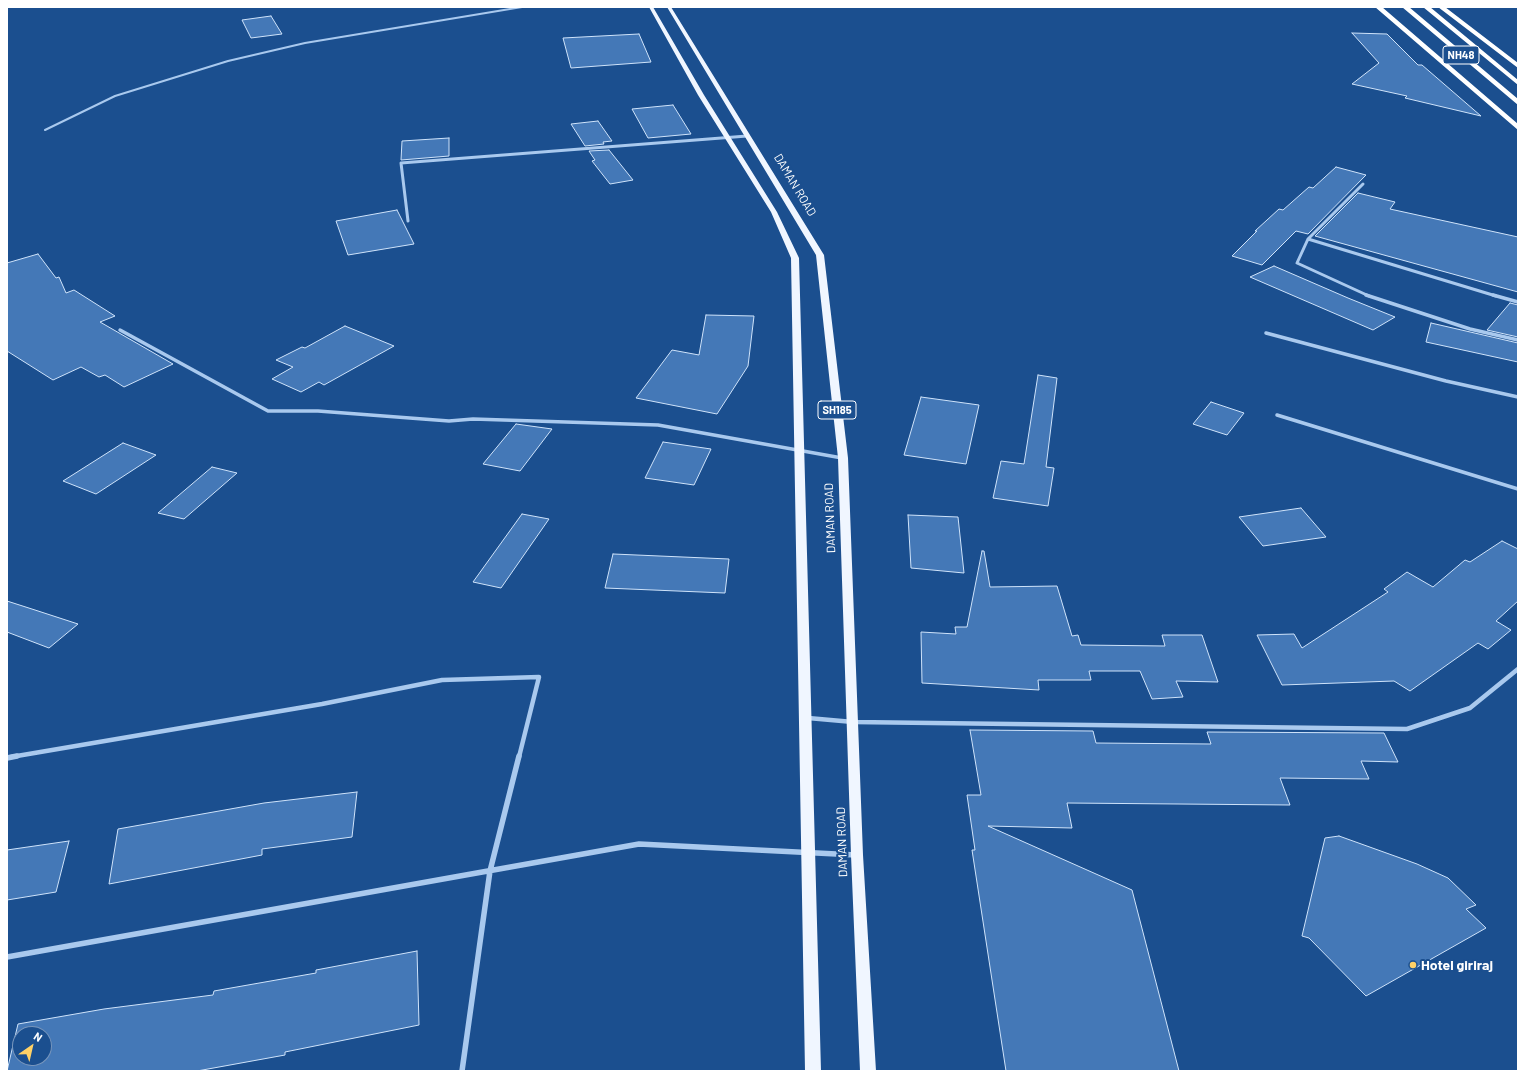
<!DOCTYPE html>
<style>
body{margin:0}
#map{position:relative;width:1525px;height:1078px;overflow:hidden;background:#1b4f8f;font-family:Barlow,sans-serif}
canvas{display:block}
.frame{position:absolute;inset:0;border:8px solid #fff;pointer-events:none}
.north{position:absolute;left:12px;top:1026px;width:40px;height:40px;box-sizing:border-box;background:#1b4f8f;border:1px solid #7695bc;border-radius:50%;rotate:34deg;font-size:11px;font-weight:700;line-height:16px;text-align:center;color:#fff}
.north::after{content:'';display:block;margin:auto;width:14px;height:18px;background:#ffd166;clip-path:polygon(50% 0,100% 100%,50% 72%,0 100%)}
</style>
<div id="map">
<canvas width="1525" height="1078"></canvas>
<div class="frame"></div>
<div class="north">N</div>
</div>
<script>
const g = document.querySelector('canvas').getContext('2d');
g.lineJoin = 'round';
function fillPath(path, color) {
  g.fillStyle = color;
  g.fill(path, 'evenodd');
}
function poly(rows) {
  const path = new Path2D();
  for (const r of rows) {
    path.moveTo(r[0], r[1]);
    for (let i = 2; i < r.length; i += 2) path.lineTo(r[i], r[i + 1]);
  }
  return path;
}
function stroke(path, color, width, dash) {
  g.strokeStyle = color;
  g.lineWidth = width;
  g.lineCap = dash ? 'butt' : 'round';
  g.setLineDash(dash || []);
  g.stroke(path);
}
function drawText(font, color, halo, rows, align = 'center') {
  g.font = font + ' Barlow,sans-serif';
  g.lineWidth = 4;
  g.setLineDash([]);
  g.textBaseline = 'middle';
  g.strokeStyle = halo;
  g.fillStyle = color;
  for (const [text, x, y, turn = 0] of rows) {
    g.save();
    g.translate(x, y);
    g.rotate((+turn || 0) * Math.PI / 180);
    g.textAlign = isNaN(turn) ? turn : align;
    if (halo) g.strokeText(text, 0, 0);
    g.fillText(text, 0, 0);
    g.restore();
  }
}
const building = poly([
 [271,16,282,34,251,38,242,20,271,16],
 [1352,33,1387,34,1418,65,1422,65,1481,116,1405,98,1407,96,1352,84,1379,63,1352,33],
 [639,34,651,62,571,68,563,38,639,34],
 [673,105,691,134,648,138,632,109,673,105],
 [598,121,612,141,603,142,604,144,585,146,571,124,598,121],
 [449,138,449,156,401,160,402,141,449,138],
 [609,150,633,180,610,184,592,161,595,160,589,151,609,150],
 [1336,167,1366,175,1308,234,1296,231,1262,265,1232,256,1257,231,1255,231,1279,209,1283,210,1309,187,1313,188,1336,167],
 [1358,193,1395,202,1390,209,1518,237,1518,292,1315,236,1358,193],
 [397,210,414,244,348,255,336,221,397,210],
 [38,254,56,278,59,277,66,293,74,290,115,316,100,322,173,364,124,387,105,375,99,377,81,367,53,380,7,351,7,263,38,254],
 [1274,266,1348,298,1395,317,1373,330,1250,277,1274,266],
 [1510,303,1518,305,1518,337,1487,330,1510,303],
 [706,315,754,316,748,366,717,414,636,398,672,350,699,355,706,315],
 [1431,323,1518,343,1518,362,1426,342,1431,323],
 [345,326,394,346,324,385,319,382,301,392,272,379,293,367,276,360,302,347,305,348,345,326],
 [1038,375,1057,378,1046,467,1054,468,1048,506,993,498,1001,461,1024,464,1038,375],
 [921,397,979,405,966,464,904,455,921,397],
 [1211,402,1244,413,1227,435,1193,424,1211,402],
 [516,424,552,429,520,471,483,464,516,424],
 [663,442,711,449,694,485,645,478,663,442],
 [123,443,156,455,96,494,63,481,123,443],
 [212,467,237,473,184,519,158,513,212,467],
 [1301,508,1326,537,1263,546,1239,517,1301,508],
 [522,514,549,519,501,588,473,582,522,514],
 [908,515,958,517,964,573,911,568,908,515],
 [1502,541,1518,549,1518,601,1496,621,1511,630,1488,649,1478,643,1410,691,1394,681,1282,685,1257,635,1294,634,1302,648,1388,592,1384,589,1407,572,1433,587,1465,560,1470,562,1502,541],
 [982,551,984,551,990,587,1057,586,1072,636,1078,635,1081,645,1165,646,1162,635,1202,635,1218,682,1176,681,1183,697,1152,699,1140,671,1089,671,1091,680,1038,680,1039,690,922,683,921,632,956,634,955,627,967,627,982,551],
 [613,554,729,559,725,593,605,588,613,554],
 [7,601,35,610,78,624,49,648,7,632,7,601],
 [970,730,1093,731,1096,743,1211,744,1207,732,1384,733,1398,762,1361,761,1369,779,1280,778,1290,805,1067,803,1072,828,988,826,1132,890,1179,1071,1006,1071,972,850,975,850,967,795,981,795,970,730],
 [357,792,352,837,262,849,262,855,109,884,118,829,264,803,357,792],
 [1339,836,1417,864,1448,878,1476,905,1466,909,1486,928,1366,996,1309,938,1302,936,1325,838,1339,836],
 [69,841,56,892,7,900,7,850,69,841],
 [417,951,419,1025,285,1052,285,1055,197,1071,7,1071,18,1024,104,1009,213,995,214,991,316,973,316,970,417,951],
 [20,1034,44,1034,44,1058,20,1058,20,1034]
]);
fillPath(building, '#4478b7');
stroke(building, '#cfe3fa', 1);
stroke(poly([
 [45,130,115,96,228,61,305,43,522,7]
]), '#a9c9ee', 2);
stroke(poly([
 [1363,184,1308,239,1297,263,1369,296],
 [408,221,401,163,747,136],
 [1308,239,1496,296]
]), '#a9c9ee', 3);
stroke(poly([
 [1366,295,1470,329,1518,340],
 [1493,295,1518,302],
 [120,330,268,411,318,411,449,421,473,419,658,425,842,458],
 [1266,333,1446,381,1518,397],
 [1277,415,1518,489]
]), '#a9c9ee', 3.5);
stroke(poly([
 [808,718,853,722,1407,729,1470,708,1518,669],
 [11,757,322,704,442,680,539,677,519,757]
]), '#a9c9ee', 4.5);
stroke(poly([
 [7,758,17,756],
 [7,957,639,844,856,855],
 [462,1071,490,871,519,756]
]), '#a9c9ee', 5.5);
fillPath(poly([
 [649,7,653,7,704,95,777,212,799,258,821,1071,805,1071,791,258,771,212,698,95,649,7],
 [667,7,671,7,824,255,848,458,863,855,876,1071,860,1071,851,855,838,458,816,255,667,7]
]), '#f0f6ff');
fillPath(poly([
 [1375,7,1382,7,1518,124,1518,130,1375,7],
 [1402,7,1409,7,1518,99,1518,105,1402,7],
 [1423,7,1430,7,1518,80,1518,85,1423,7],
 [1438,7,1445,7,1518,63,1518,68,1438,7]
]), '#fff');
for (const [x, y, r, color] of [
 [1413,965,4,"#ffd166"]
]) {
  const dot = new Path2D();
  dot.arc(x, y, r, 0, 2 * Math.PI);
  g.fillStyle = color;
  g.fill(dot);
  stroke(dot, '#1b4f8f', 1.5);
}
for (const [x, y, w] of [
 [1461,55,36],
 [837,410,38]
]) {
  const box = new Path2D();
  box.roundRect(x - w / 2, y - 9, w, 18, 3);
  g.fillStyle = '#1b4f8f';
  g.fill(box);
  stroke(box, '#fff', 1);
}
drawText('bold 11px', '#fff', null, [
 ["NH48",1461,55],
 ["SH185",837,410]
]);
drawText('12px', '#fff', '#1b4f8f', [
 ["DAMAN ROAD",795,185,59],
 ["DAMAN ROAD",830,518,-92],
 ["DAMAN ROAD",842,842,-92]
]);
drawText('bold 14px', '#fff', '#1b4f8f', [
 ["Hotel giriraj",1421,965]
], 'left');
</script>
